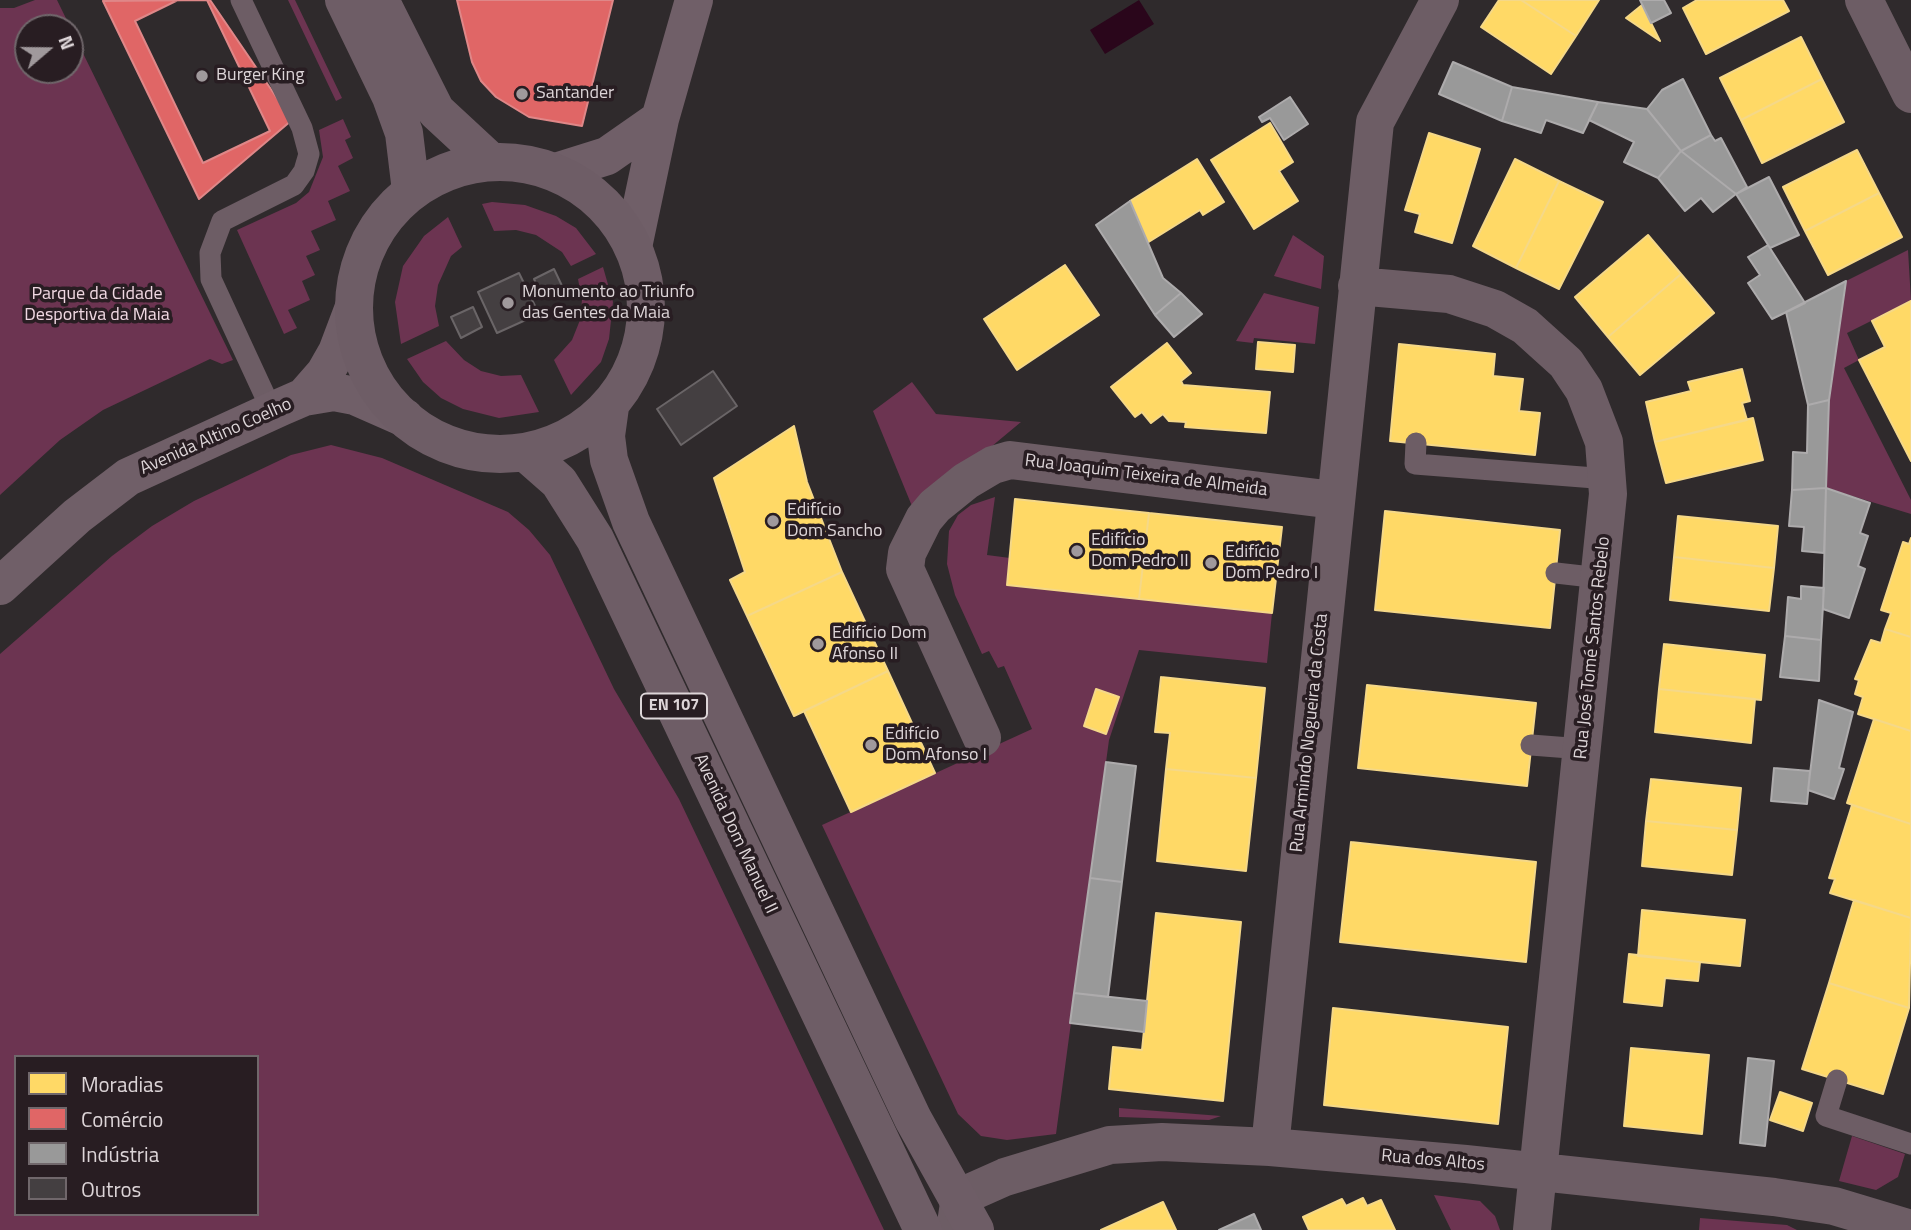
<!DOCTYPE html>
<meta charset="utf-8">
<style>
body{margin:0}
#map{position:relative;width:1911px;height:1230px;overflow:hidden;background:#2f2a2c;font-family:"Titillium Web",sans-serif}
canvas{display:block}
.legend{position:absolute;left:14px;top:1055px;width:245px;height:161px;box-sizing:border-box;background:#281d22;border:2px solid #70676b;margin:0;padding:9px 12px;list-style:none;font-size:21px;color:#ddd5d8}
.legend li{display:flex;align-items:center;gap:14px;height:35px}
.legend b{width:35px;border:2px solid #70676b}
.north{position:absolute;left:14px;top:14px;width:70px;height:70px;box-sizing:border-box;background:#281d22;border:2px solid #70676b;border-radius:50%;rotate:70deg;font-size:19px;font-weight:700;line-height:28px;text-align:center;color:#ddd5d8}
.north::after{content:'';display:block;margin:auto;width:24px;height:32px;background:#a0999c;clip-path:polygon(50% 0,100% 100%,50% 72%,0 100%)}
</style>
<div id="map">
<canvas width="1911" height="1230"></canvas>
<ul class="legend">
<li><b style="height:19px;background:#ffd966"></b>Moradias</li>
<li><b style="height:19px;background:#e06666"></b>Comércio</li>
<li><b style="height:19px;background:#999"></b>Indústria</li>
<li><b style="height:19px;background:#443f41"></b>Outros</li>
</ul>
<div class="north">N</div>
</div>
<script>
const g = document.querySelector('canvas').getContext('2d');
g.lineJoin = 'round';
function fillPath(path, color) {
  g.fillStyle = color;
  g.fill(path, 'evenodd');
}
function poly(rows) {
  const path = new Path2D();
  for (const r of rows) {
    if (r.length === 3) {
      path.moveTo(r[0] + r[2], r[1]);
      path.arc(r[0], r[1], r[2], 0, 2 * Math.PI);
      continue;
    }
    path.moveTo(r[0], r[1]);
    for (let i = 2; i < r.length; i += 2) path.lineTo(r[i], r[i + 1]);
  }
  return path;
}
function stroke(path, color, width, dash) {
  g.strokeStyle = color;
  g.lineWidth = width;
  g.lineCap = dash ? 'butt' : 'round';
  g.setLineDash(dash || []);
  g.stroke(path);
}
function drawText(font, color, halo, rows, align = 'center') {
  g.font = font + ' "Titillium Web",sans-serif';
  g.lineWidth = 7;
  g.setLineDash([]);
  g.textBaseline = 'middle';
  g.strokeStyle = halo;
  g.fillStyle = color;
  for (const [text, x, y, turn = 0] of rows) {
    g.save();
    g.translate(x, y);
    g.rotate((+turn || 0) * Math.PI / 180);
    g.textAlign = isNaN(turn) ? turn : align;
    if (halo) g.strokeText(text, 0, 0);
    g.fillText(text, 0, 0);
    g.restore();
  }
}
fillPath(poly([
 [35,0,57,0,233,360,222,364,210,359,103,410,60,440,0,495,0,8,14,8],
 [28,28,70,28,70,70,28,70],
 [288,0,295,0,342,98,336,101],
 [343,119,351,137,345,140,353,158,338,166,350,191,328,201,336,220,311,231,320,250,306,256,315,275,302,281,310,300,288,310,297,328,284,334,237,230,296,203,309,192,323,157,319,130],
 [492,202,525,205,556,216,576,228,596,254,571,266,562,252,536,235,516,230,494,231,482,204],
 [448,217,462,247,451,256,438,285,435,306,439,326,401,344,395,302,403,266,424,236],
 [1293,235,1324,256,1321,289,1274,276],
 [1908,250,1911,301,1847,333,1859,360,1844,368,1911,500,1911,514,1826,488,1829,400,1846,281],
 [603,267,613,302,609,339,601,362,571,395,554,360,572,340,580,320,582,300,578,279],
 [1264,293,1319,307,1315,344,1254,338,1253,343,1236,341],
 [446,341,464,360,481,371,501,376,521,375,539,412,499,418,463,409,441,398,423,382,407,359],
 [912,382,936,414,1021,422,914,511,873,411],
 [331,445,382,458,508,512,529,530,550,555,614,689,679,799,884,1230,0,1230,0,654,112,556,152,526,194,501,291,455],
 [16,1057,257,1057,257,1214,16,1214],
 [995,497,987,555,1010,558,1007,585,1272,613,1267,663,1139,650,1109,740,1056,1134,1007,1140,981,1136,958,1114,822,825,1032,729,1004,666,998,668,989,651,982,654,955,595,947,564,949,531,958,515,971,505],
 [1096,689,1119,697,1106,734,1084,726],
 [1119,1108,1221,1116,1209,1120,1119,1117],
 [1852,1136,1905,1154,1898,1177,1876,1190,1839,1181],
 [1434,1195,1480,1201,1495,1216,1500,1230,1451,1230],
 [1700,1218,1787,1225,1797,1230,1699,1230]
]), '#6c3451');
fillPath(poly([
 [1139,0,1154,24,1105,54,1090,30]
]), '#2a061b');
const homes = poly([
 [1499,0,1521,0,1576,36,1551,74,1481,27,1499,0],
 [1521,0,1599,0,1576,36,1521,0],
 [1697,0,1783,0,1789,11,1706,54,1683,8,1697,0],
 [1642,5,1660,41,1626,18,1642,5],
 [1801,37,1822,79,1741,120,1720,78,1801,37],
 [1822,79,1844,122,1762,163,1741,120,1822,79],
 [1270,123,1293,162,1279,171,1298,201,1254,229,1211,160,1270,123],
 [1429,133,1480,149,1452,243,1415,232,1420,214,1405,210,1429,133],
 [1857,150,1879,193,1805,231,1783,187,1857,150],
 [1197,159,1224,202,1203,215,1200,210,1147,243,1130,201,1197,159],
 [1515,159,1559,181,1516,268,1473,246,1515,159],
 [1559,181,1603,202,1559,289,1516,268,1559,181],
 [1879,193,1902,237,1828,275,1805,231,1879,193],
 [1648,235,1681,274,1608,337,1575,297,1648,235],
 [1065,265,1099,315,1017,370,984,319,1065,265],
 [1681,274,1714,313,1640,375,1608,337,1681,274],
 [1911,301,1911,461,1859,360,1885,347,1872,321,1911,301],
 [1258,342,1295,345,1293,372,1256,369,1258,342],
 [1167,343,1191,373,1181,381,1183,385,1270,392,1266,433,1185,427,1186,422,1169,421,1163,414,1151,423,1142,412,1135,417,1111,387,1167,343],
 [1399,344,1495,354,1493,376,1523,379,1519,411,1540,413,1535,455,1390,441,1399,344],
 [1742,369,1750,401,1742,403,1747,420,1655,442,1646,402,1691,391,1688,382,1742,369],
 [1753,418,1763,460,1666,483,1655,442,1753,418],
 [794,426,807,482,842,572,747,616,730,580,745,572,714,478,794,426],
 [1015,499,1149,513,1139,599,1007,585,1015,499],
 [1385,511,1560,530,1550,628,1375,610,1385,511],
 [1149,513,1282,527,1272,613,1139,599,1149,513],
 [1678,516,1778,526,1774,568,1674,557,1678,516],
 [1911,538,1911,637,1885,629,1891,613,1881,610,1903,542,1909,544,1911,538],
 [1674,557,1774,568,1769,611,1670,600,1674,557],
 [842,572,888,671,794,716,747,616,842,572],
 [1885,629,1911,637,1911,731,1858,714,1863,697,1855,694,1859,680,1855,679,1871,640,1881,643,1885,629],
 [1664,644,1765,655,1761,700,1659,689,1664,644],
 [888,671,935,773,851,812,804,711,888,671],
 [1161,677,1265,688,1256,778,1166,769,1170,733,1155,732,1161,677],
 [1367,685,1536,703,1527,786,1358,768,1367,685],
 [1096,689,1119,697,1106,734,1084,726,1096,689],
 [1659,689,1755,699,1751,743,1655,732,1659,689],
 [1874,719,1911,731,1911,824,1847,803,1874,719],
 [1166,769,1256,778,1246,871,1157,861,1166,769],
 [1651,779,1741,788,1737,830,1646,821,1651,779],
 [1852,805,1911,824,1911,918,1830,893,1835,879,1829,878,1852,805],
 [1646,821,1737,830,1732,875,1642,866,1646,821],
 [1351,842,1536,862,1526,962,1340,942,1351,842],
 [1854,900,1911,918,1909,1008,1829,983,1854,900],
 [1642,910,1745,920,1740,966,1638,956,1642,910],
 [1156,913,1241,922,1223,1101,1109,1089,1113,1047,1142,1050,1156,913],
 [1629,954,1700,962,1698,981,1665,978,1662,1006,1624,1002,1629,954],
 [1829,983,1909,1008,1883,1094,1802,1069,1829,983],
 [1333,1008,1508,1027,1498,1124,1324,1105,1333,1008],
 [1631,1048,1709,1055,1702,1134,1624,1126,1631,1048],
 [1780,1092,1812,1103,1803,1131,1770,1120,1780,1092],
 [1363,1198,1367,1206,1381,1200,1395,1230,1309,1230,1303,1217,1342,1199,1346,1206,1363,1198],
 [1163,1202,1176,1230,1101,1230,1163,1202]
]);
fillPath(homes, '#ffd966');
stroke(homes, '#f5d888', 2);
const shops = poly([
 [178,0,207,0,270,131,203,163,135,21,178,0],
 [210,0,292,120,199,199,103,1,210,0],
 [457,0,613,0,582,126,529,117,496,97,481,81,472,62,457,0]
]);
fillPath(shops, '#e06666');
stroke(shops, '#df8788', 2);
const industry = poly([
 [1640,0,1664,0,1671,13,1651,23,1640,0],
 [1453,62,1512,87,1502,121,1439,94,1453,62],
 [1683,79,1711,135,1681,151,1647,109,1662,90,1683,79],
 [1512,87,1598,102,1583,133,1546,120,1541,133,1502,121,1512,87],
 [1290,97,1308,124,1284,140,1270,118,1262,122,1259,117,1290,97],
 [1598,102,1647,109,1681,151,1658,178,1624,162,1634,142,1589,120,1598,102],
 [1711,135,1715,141,1721,138,1747,187,1736,194,1681,151,1711,135],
 [1681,151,1736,194,1713,212,1701,198,1685,211,1658,178,1681,151],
 [1769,177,1799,235,1770,248,1736,194,1769,177],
 [1130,201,1163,278,1181,293,1155,315,1096,225,1130,201],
 [1768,245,1805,303,1772,319,1748,283,1760,275,1748,257,1768,245],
 [1846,281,1829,400,1808,405,1786,312,1846,281],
 [1181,293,1202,314,1174,337,1155,315,1181,293],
 [1829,400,1826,488,1792,490,1793,452,1807,453,1808,405,1829,400],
 [1826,488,1870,503,1860,533,1868,536,1858,566,1865,569,1849,618,1823,609,1826,488],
 [1826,488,1824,553,1802,551,1804,527,1789,526,1792,490,1826,488],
 [1801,586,1824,588,1821,640,1785,636,1788,597,1801,599,1801,586],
 [1785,636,1821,640,1819,681,1780,677,1785,636],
 [1819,700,1853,712,1839,768,1844,769,1834,799,1808,790,1819,700],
 [1106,762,1136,766,1122,882,1090,878,1106,762],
 [1774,768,1810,771,1807,804,1771,801,1774,768],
 [1090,878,1122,882,1108,997,1074,993,1090,878],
 [1074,993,1147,1001,1144,1032,1070,1023,1074,993],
 [1748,1058,1774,1061,1765,1146,1740,1143,1748,1058],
 [1254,1214,1261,1230,1219,1230,1254,1214]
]);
fillPath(industry, '#999');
stroke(industry, '#adabac', 2);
const building = poly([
 [554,269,564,290,543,299,534,279,554,269],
 [519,273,539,314,497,333,478,292,519,273],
 [473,307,482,327,461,338,451,317,473,307],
 [713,371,737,406,681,445,657,409,713,371]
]);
fillPath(building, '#443f41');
stroke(building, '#6a6567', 2);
stroke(poly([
 [241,0,302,128,309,154,304,171,294,185,222,221,210,253,211,279,272,411],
 [1416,443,1415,464,1608,479],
 [1556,573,1600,578],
 [1531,745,1583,749],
 [1837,1080,1826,1116,1911,1144]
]), '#6d5d65', 21);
stroke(poly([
 [1864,0,1911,94],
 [1357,286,1449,294,1495,309,1525,326,1566,363,1584,390,1604,442,1608,494,1532,1230],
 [982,738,905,569,907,553,924,519,935,506,966,481,993,465,1010,460,1334,500],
 [1270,1147,1375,122,1440,0],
 [955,1230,960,1197,1005,1177,1110,1145,1162,1142,1270,1147,1466,1164,1774,1197,1834,1206,1911,1229]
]), '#6d5d65', 38);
stroke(poly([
 [556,172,607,156,660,119],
 [633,247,660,119,694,0],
 [304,397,325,373,337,352,354,307],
 [0,586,77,516,128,477,281,407,304,397,334,392,355,396,405,418]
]), '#705f68', 38);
stroke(poly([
 [344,0,391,97,404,133,411,191],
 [380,0,436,111,490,161],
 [500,308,146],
 [610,407,606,436,609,460,631,522,913,1119,975,1230],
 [526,453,559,482,595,539,923,1230]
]), '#6e5d66', 38);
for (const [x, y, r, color] of [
 [202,76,7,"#a0999c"],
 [522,94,7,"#a0999c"],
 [508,303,7,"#a0999c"],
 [773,521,7,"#a0999c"],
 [1077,551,7,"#a0999c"],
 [1211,563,7,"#a0999c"],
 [818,644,7,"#a0999c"],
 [871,745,7,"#a0999c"]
]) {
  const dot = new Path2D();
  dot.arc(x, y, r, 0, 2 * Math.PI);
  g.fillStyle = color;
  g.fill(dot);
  stroke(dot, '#281d22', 2.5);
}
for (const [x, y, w] of [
 [674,706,66]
]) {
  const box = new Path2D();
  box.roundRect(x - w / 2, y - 12.5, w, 25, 5);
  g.fillStyle = '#281d22';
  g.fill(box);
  stroke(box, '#ddd5d8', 2);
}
drawText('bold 16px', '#ddd5d8', null, [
 ["EN 107",674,706]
]);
drawText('18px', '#ddd5d8', '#281d22', [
 ["Burger King",216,76],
 ["Santander",536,94],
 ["Monumento ao Triunfo",522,293],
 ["das Gentes da Maia",522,314],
 ["Edifício",787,511],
 ["Dom Sancho",787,532],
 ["Edifício",1091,541],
 ["Dom Pedro II",1091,562],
 ["Edifício",1225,553],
 ["Dom Pedro I",1225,574],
 ["Edifício Dom",832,634],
 ["Afonso II",832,655],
 ["Edifício",885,735],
 ["Dom Afonso I",885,756]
], 'left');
drawText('18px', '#f0d8e2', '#281d22', [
 ["Parque da Cidade",97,295],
 ["Desportiva da Maia",97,316]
]);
drawText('18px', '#ddd5d8', '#281d22', [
 ["Avenida Altino Coelho",216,437,-24],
 ["Rua Joaquim Teixeira de Almeida",1146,476,7],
 ["Rua José Tomé Santos Rebelo",1593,648,-84],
 ["Rua Armindo Nogueira da Costa",1310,733,-84],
 ["Avenida Dom Manuel II",735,834,65],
 ["Rua dos Altos",1433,1161,5]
]);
</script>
